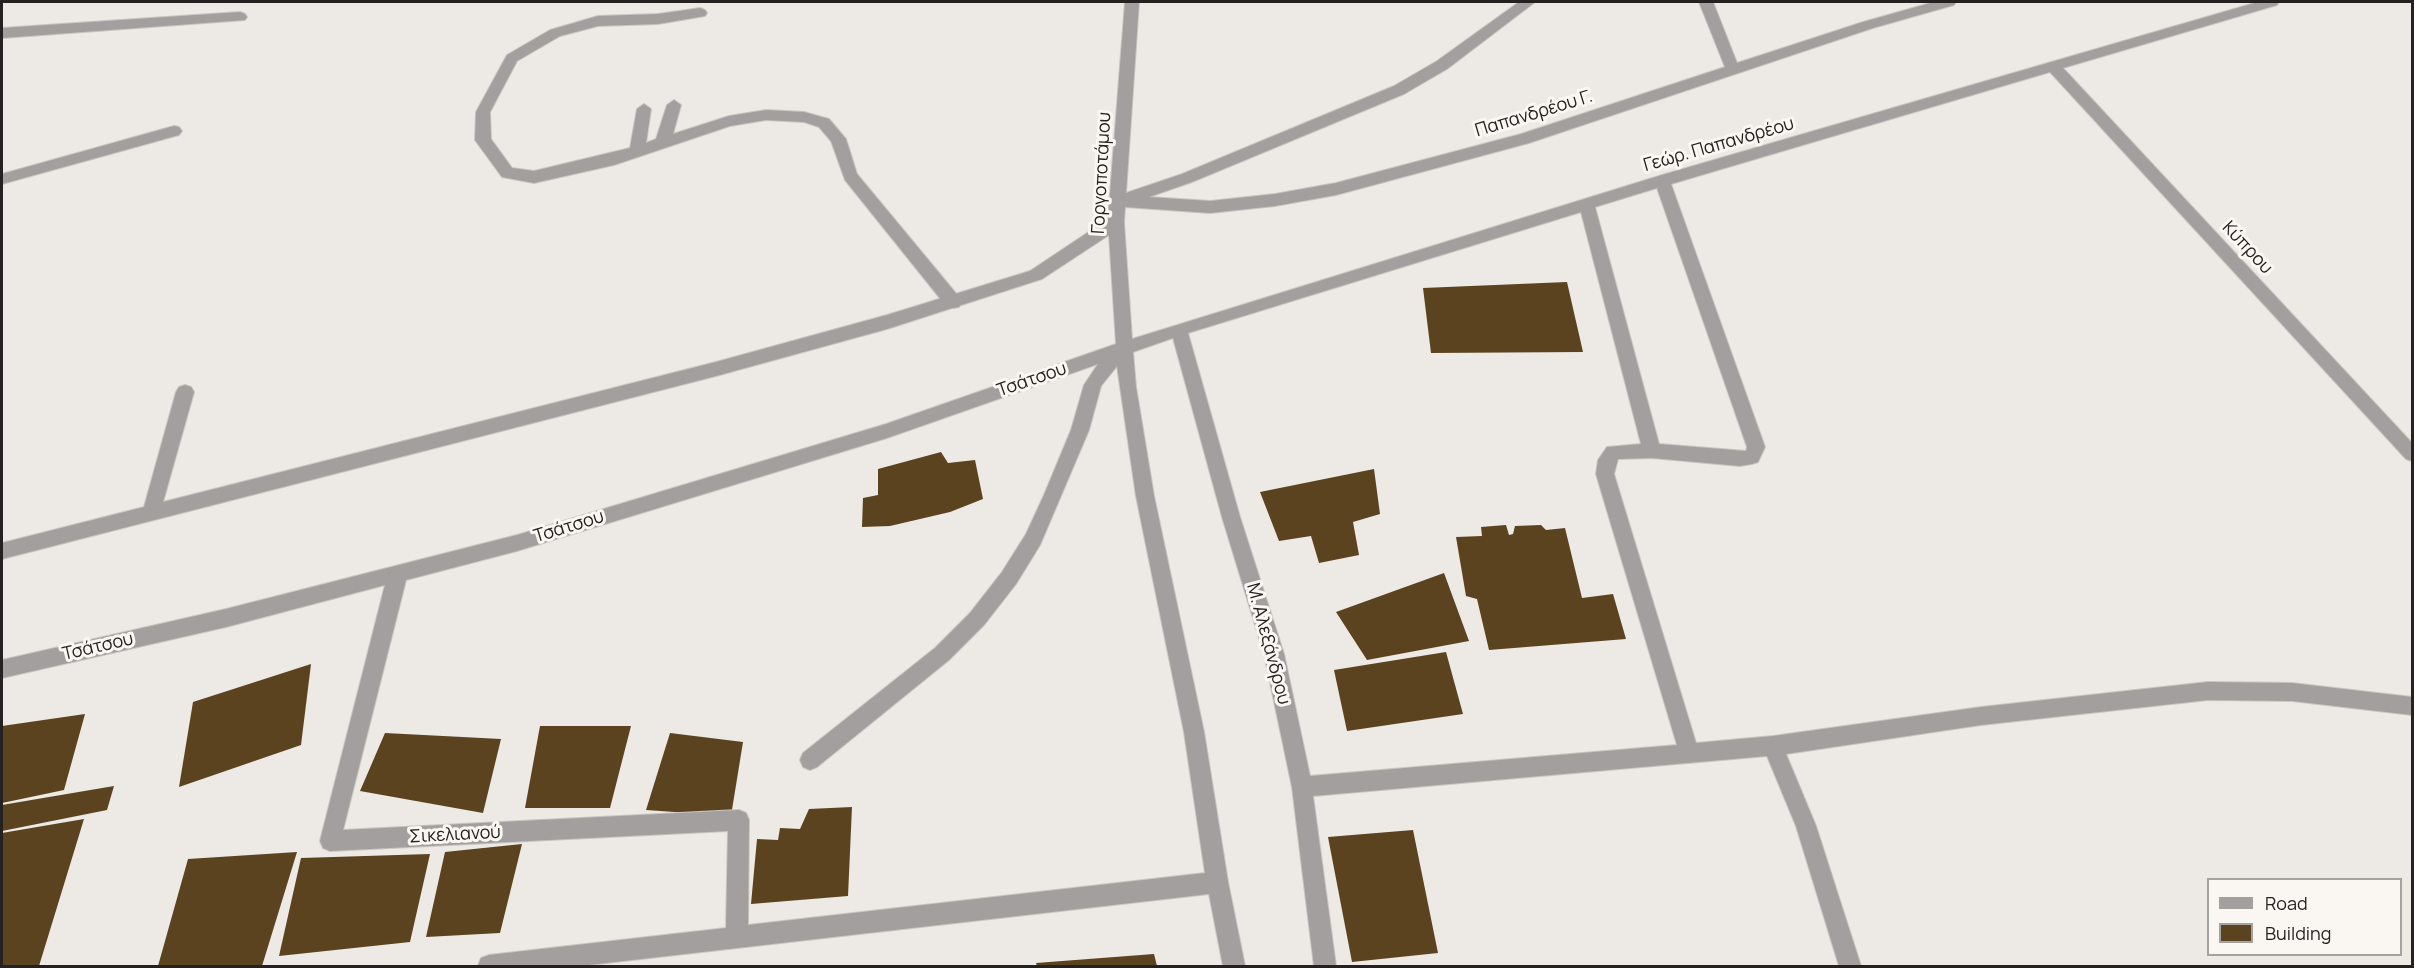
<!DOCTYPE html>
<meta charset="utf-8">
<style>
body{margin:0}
#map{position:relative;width:2414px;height:968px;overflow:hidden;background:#ede9e4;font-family:Manrope,sans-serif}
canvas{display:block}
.frame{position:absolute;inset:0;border:3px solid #232220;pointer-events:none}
.legend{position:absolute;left:2207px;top:878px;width:195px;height:78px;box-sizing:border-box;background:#faf7f2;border:2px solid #a4a29e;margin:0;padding:8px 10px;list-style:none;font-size:18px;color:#232220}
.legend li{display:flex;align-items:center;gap:12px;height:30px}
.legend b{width:30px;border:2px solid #a4a29e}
</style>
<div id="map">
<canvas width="2414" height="968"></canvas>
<div class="frame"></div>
<ul class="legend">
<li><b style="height:8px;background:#a29f9e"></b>Road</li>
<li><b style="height:16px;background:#5b4320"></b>Building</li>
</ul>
</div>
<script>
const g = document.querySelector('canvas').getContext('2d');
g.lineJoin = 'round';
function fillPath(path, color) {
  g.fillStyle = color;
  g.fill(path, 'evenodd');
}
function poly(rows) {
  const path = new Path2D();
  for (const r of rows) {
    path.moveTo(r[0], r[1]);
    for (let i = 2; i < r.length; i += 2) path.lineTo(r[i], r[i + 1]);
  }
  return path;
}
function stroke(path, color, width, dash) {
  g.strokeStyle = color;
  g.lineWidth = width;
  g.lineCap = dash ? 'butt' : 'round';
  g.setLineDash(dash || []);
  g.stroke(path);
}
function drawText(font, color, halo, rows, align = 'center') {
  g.font = font + ' Manrope,sans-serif';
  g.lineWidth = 6;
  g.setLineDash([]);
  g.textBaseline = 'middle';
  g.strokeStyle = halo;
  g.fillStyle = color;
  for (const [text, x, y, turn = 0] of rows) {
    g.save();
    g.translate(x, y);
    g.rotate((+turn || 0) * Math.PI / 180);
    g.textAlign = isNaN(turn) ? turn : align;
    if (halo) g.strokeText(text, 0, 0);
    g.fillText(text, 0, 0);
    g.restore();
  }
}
fillPath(poly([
 [1567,282,1583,352,1431,353,1423,288],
 [941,452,948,463,975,460,983,499,950,512,890,526,862,527,863,498,878,495,878,469],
 [1374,469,1380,514,1353,522,1359,555,1319,563,1311,536,1279,541,1260,492],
 [1506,525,1509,535,1513,534,1515,526,1541,525,1546,530,1565,528,1582,598,1613,594,1626,639,1489,650,1477,599,1466,596,1456,537,1482,536,1481,527],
 [1444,573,1469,641,1367,660,1336,612],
 [1446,652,1463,714,1347,731,1334,670],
 [311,664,301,745,179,787,193,702],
 [85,714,64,790,2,803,2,726],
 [540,726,631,726,610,808,525,808],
 [385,733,501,739,483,813,360,791],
 [670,733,743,742,731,816,646,810],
 [114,786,107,810,2,831,2,805],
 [852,807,848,896,751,904,757,839,778,840,780,828,800,829,809,809],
 [84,819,39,966,2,966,2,833],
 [1413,830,1438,953,1352,962,1328,837],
 [522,844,500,933,426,937,445,852],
 [297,852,262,966,158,966,188,859],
 [430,854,410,942,279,956,301,858],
 [1154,954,1157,966,1037,966,1036,963]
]), '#5b4320');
const lane = poly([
 [700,8,705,10,707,13,705,16,658,24,598,26,560,36,517,61,490,112,491,139,512,168,534,171,630,148,637,109,644,104,651,109,646,143,656,139,667,105,674,100,681,105,673,134,729,116,766,110,804,112,829,119,846,139,857,174,959,297,961,302,959,307,953,308,947,307,845,180,831,141,819,127,804,122,766,120,730,126,614,165,534,183,502,177,475,140,476,112,507,55,550,30,598,16,658,14,700,8]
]);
const street = poly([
 [1125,2,1139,2,1126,193,1182,174,1394,86,1437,61,1519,2,1535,2,1447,69,1404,94,1192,182,1149,197,1210,201,1275,194,1336,183,1521,134,1725,67,1699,2,1713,2,1737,63,1863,22,1934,2,1956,2,1954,5,1873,28,1529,143,1336,195,1275,206,1210,213,1125,207,1124,222,1132,339,1662,175,2258,2,2279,2,2277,5,2063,68,2412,443,2412,461,2406,459,2050,72,1671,184,1765,447,1758,462,1752,464,1740,466,1652,458,1618,459,1614,474,1696,743,1773,736,1981,707,2208,682,2292,683,2412,697,2412,715,2292,701,2208,700,1981,725,1786,754,1816,826,1861,966,1839,966,1796,826,1767,756,1313,796,1336,966,1314,966,1292,787,1264,654,1222,517,1173,338,1133,352,1136,387,1154,496,1204,732,1228,882,1245,966,1223,966,1209,894,580,966,478,966,481,958,489,955,726,928,728,831,330,851,323,848,320,841,385,585,226,627,2,678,2,660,226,609,517,535,886,424,1116,344,1109,235,1042,279,887,329,716,376,2,559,2,543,144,507,176,392,179,387,185,385,191,387,194,392,163,502,716,362,887,315,1030,271,1108,219,1125,2],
 [1657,188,1747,447,1746,451,1659,444,1595,207,1657,188],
 [1581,212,1641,444,1607,447,1598,460,1596,474,1677,745,1310,776,1284,654,1240,517,1188,333,1581,212],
 [1098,364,1084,385,1071,430,1044,495,1026,534,1002,572,970,613,935,648,803,753,800,760,803,767,810,770,817,767,949,660,984,625,1016,584,1040,545,1089,430,1101,386,1117,366,1136,496,1184,732,1205,873,748,925,749,820,746,813,739,810,343,830,406,580,517,551,887,438,1098,364],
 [240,12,245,14,247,17,245,20,2,38,2,28,240,12],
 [174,126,179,127,182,131,179,135,2,184,2,174,174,126]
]);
stroke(lane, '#c9c5c1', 2);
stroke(street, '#c9c5c1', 2);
fillPath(lane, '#a29f9e');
fillPath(street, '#a29f9e');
drawText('18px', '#232220', '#faf7f2', [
 ["Παπανδρέου Γ.",1534,114,-17],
 ["Γεώρ. Παπανδρέου",1719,145,-16],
 ["Γοργοποτάμου",1102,173,-87],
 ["Κύπρου",2247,248,47],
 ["Τσάτσου",1032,380,-19],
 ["Τσάτσου",569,527,-17],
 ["Μ. Αλεξάνδρου",1268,644,75],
 ["Τσάτσου",98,647,-13],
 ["Σικελιανού",455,835,-3]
]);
</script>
